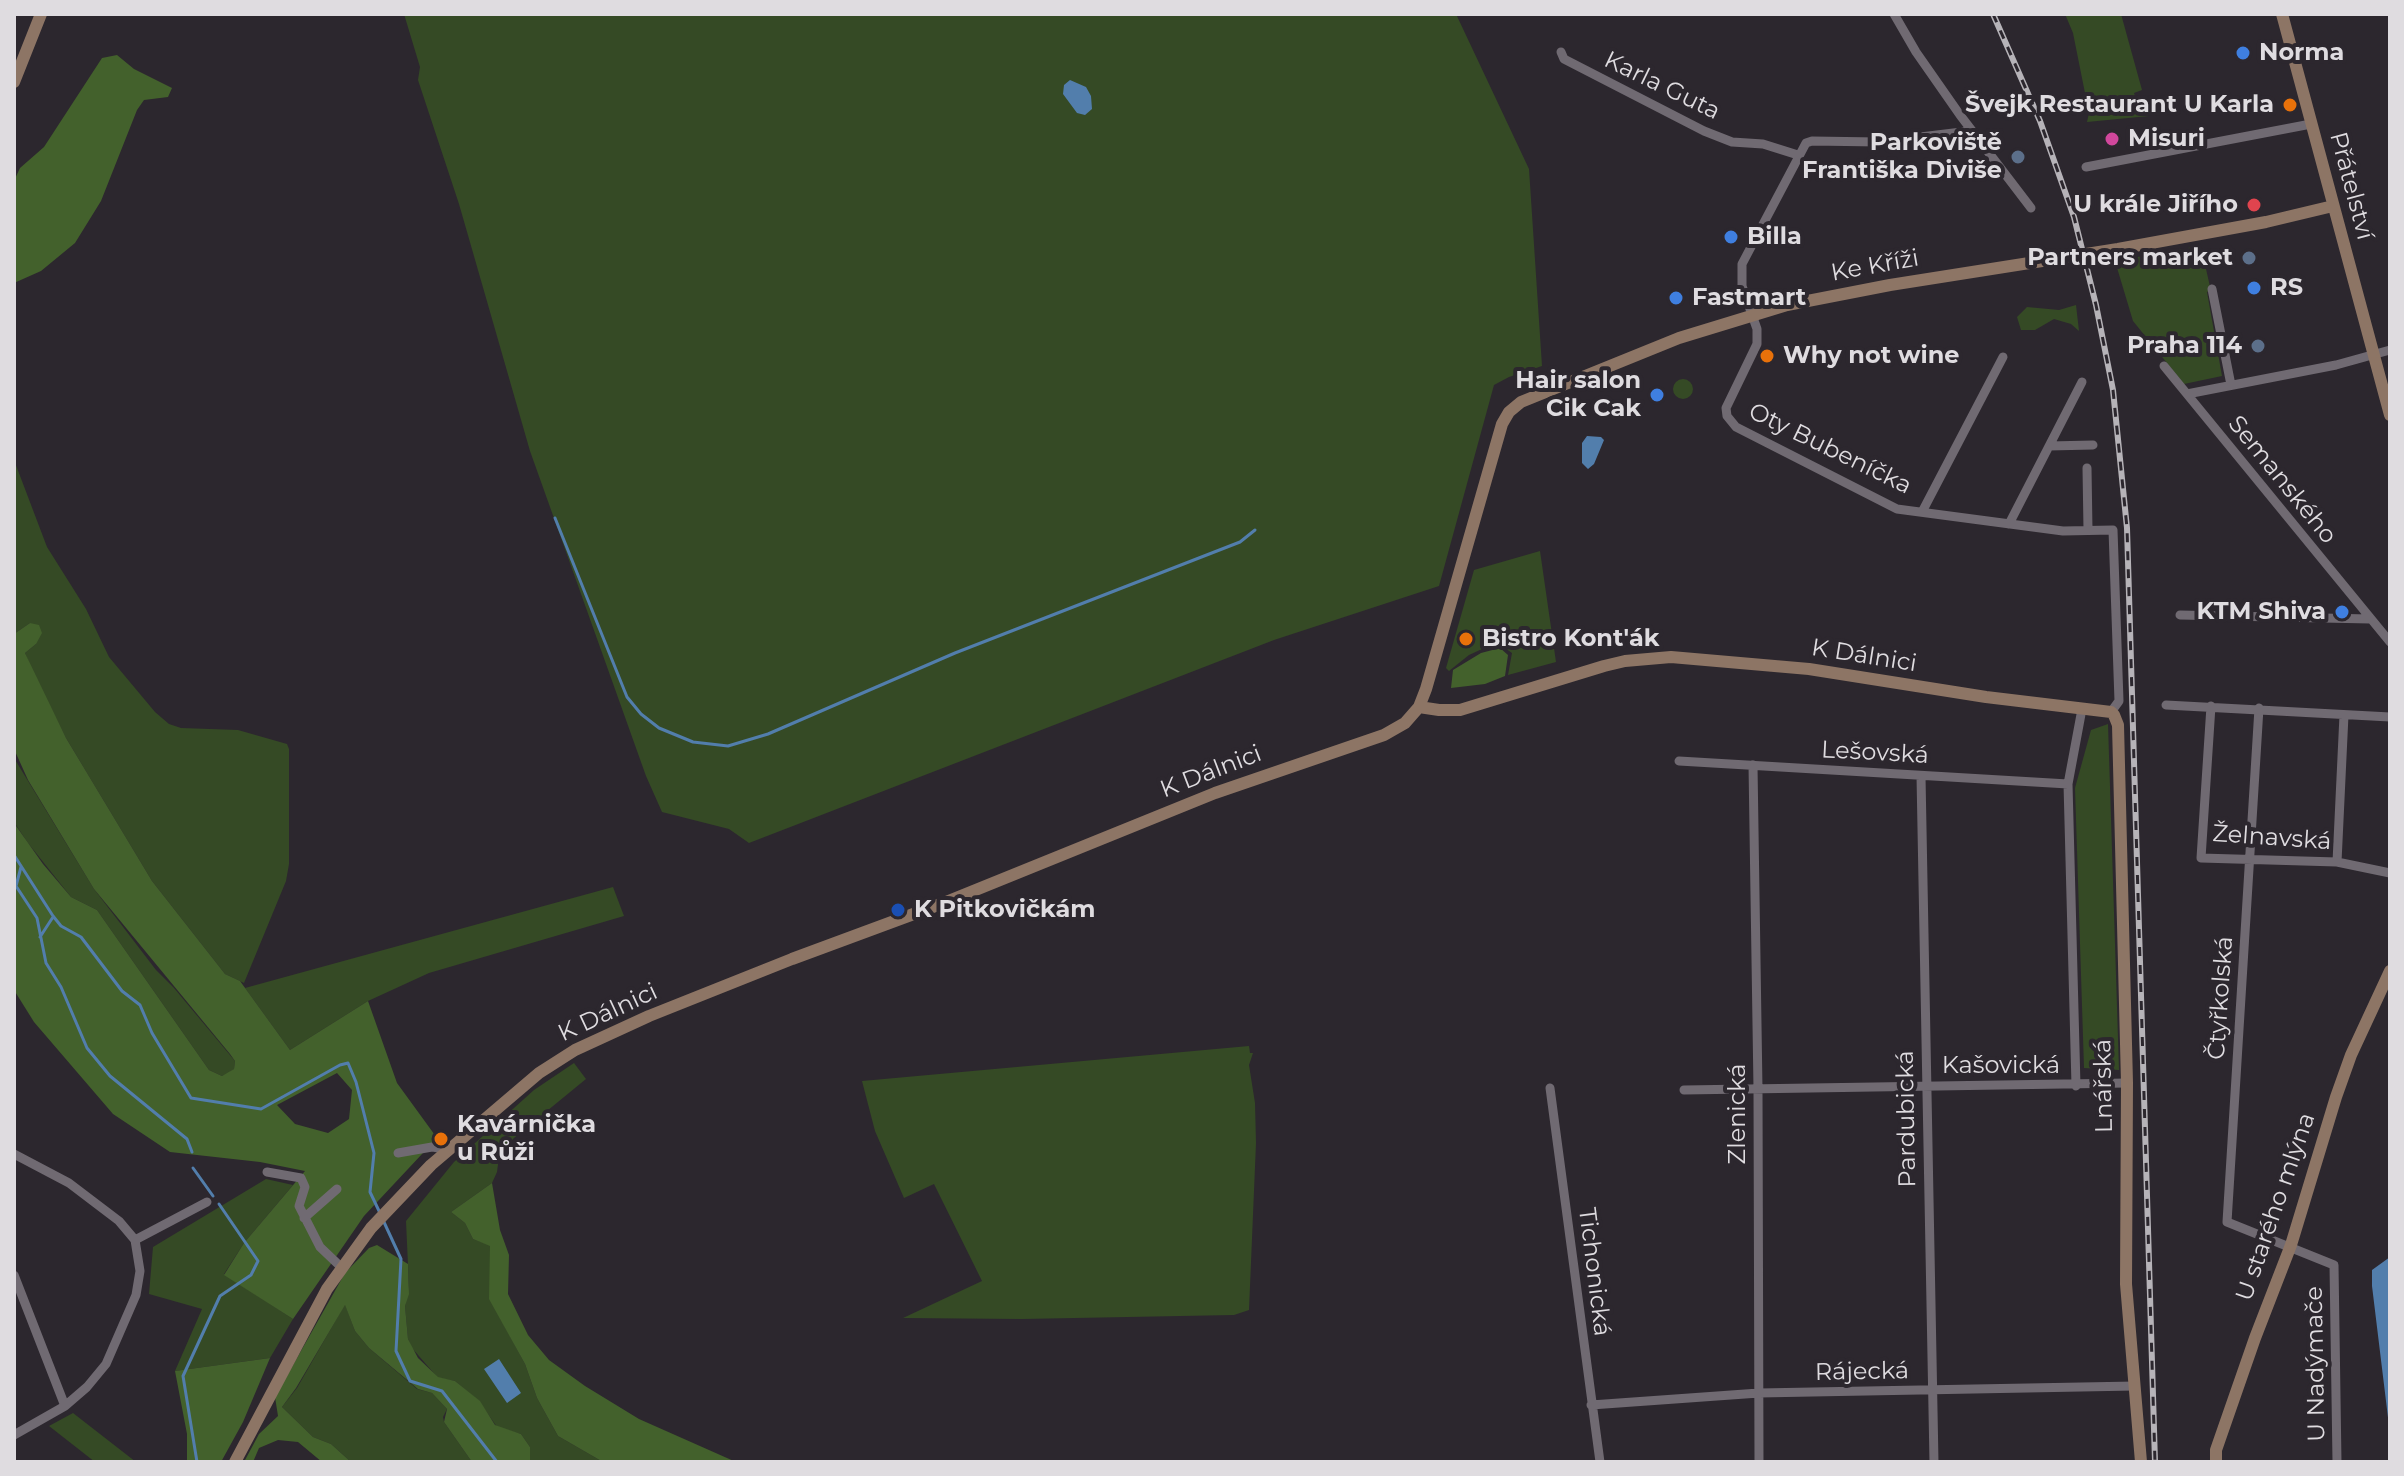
<!DOCTYPE html>
<meta charset="utf-8">
<style>
body{margin:0}
#map{position:relative;width:2404px;height:1476px;overflow:hidden;background:#2c272e;font-family:Montserrat,sans-serif}
canvas{display:block}
.frame{position:absolute;inset:0;border:16px solid #dfdce0;pointer-events:none}
</style>
<div id="map">
<canvas width="2404" height="1476"></canvas>
<div class="frame"></div>
</div>
<script>
const g = document.querySelector('canvas').getContext('2d');
g.lineJoin = 'round';
function fillPath(path, color) {
  g.fillStyle = color;
  g.fill(path, 'evenodd');
}
function poly(rows) {
  const path = new Path2D();
  for (const r of rows) {
    if (r.length === 3) {
      path.moveTo(r[0] + r[2], r[1]);
      path.arc(r[0], r[1], r[2], 0, 2 * Math.PI);
      continue;
    }
    path.moveTo(r[0], r[1]);
    for (let i = 2; i < r.length; i += 2) path.lineTo(r[i], r[i + 1]);
  }
  return path;
}
function stroke(path, color, width, dash) {
  g.strokeStyle = color;
  g.lineWidth = width;
  g.lineCap = dash ? 'butt' : 'round';
  g.setLineDash(dash || []);
  g.stroke(path);
}
function drawText(font, color, halo, rows, align = 'center') {
  g.font = font + ' Montserrat,sans-serif';
  g.lineWidth = 8;
  g.setLineDash([]);
  g.textBaseline = 'middle';
  g.strokeStyle = halo;
  g.fillStyle = color;
  for (const [text, x, y, turn = 0] of rows) {
    g.save();
    g.translate(x, y);
    g.rotate((+turn || 0) * Math.PI / 180);
    g.textAlign = isNaN(turn) ? turn : align;
    if (halo) g.strokeText(text, 0, 0);
    g.fillText(text, 0, 0);
    g.restore();
  }
}
fillPath(poly([
 [404,14,1456,14,1529,169,1542,366,1509,377,1494,385,1439,586,1274,640,749,843,729,829,662,812,646,776,530,451,459,204,418,80,420,67],
 [2065,14,2121,14,2142,90,2134,93,2138,105,2145,103,2149,116,2087,122,2089,113,2073,33],
 [2199,246,2201,247,2211,291,2207,292,2222,376,2184,384,2133,321,2115,261],
 [2076,305,2079,331,2071,324,2054,319,2035,330,2021,330,2017,317,2027,307,2059,310],
 [1683,389,10],
 [14,460,47,547,86,609,109,657,155,712,169,724,181,728,238,730,287,744,289,749,289,864,286,881,244,983,225,974,152,881,66,738,35,678,25,653,36,644,30,623,14,634],
 [1540,551,1556,662,1508,675,1512,653,1502,646,1482,649,1469,655,1449,671,1446,668,1474,570],
 [2108,724,2119,1070,2084,1068,2075,788,2091,730],
 [14,758,94,889,156,970,174,988,235,1061,234,1069,229,1073,222,1076,209,1070,97,910,71,897,28,843,14,822],
 [613,887,624,916,429,973,368,1001,290,1050,245,988],
 [1249,1046,1250,1053,1253,1053,1249,1065,1255,1103,1256,1143,1249,1310,1234,1315,1022,1319,903,1318,982,1281,934,1184,904,1198,875,1131,862,1081],
 [574,1063,586,1079,514,1138,499,1157,497,1172,492,1183,451,1212,465,1223,473,1239,490,1245,490,1299,525,1364,537,1398,558,1436,603,1462,530,1462,530,1447,521,1434,497,1427,479,1401,455,1381,438,1378,412,1348,408,1339,405,1306,409,1287,406,1221,454,1162,534,1090],
 [266,1179,293,1185,244,1243,224,1274,293,1319,270,1358,175,1371,202,1309,149,1294,153,1247],
 [345,1304,355,1331,369,1348,417,1389,432,1393,447,1409,443,1417,444,1422,472,1462,351,1462,331,1444,313,1437,282,1407,297,1388],
 [73,1413,136,1462,95,1462,49,1426]
]), '#354a25');
fillPath(poly([
 [117,55,134,69,172,88,168,97,144,100,137,110,101,201,75,243,41,271,14,283,14,181,20,168,44,147,102,58],
 [30,623,39,625,42,633,36,644,25,653,66,738,152,881,225,974,240,981,290,1050,368,1001,397,1083,437,1138,364,1216,293,1319,224,1275,244,1243,305,1171,260,1162,170,1152,113,1114,34,1022,14,990,14,823,43,864,71,897,97,910,209,1070,222,1076,234,1069,235,1061,230,1054,94,889,28,780,14,749,14,634],
 [337,1073,352,1090,349,1119,328,1133,295,1124,277,1105],
 [1500,648,1508,655,1505,676,1485,684,1451,688,1453,670,1481,653],
 [492,1183,500,1230,509,1255,508,1294,528,1335,549,1360,585,1386,639,1419,736,1462,603,1462,558,1436,537,1398,525,1364,489,1299,490,1246,473,1239,465,1223,451,1212],
 [377,1245,408,1264,409,1294,405,1306,408,1339,418,1358,438,1377,455,1381,480,1401,495,1425,521,1434,530,1447,530,1462,472,1462,444,1422,447,1409,432,1393,418,1389,369,1348,355,1331,345,1305,296,1388,282,1407,313,1437,331,1444,351,1462,322,1462,298,1442,278,1440,259,1448,253,1462,244,1462,259,1434,278,1416,275,1397,345,1273,369,1248],
 [270,1358,243,1422,221,1462,187,1462,187,1434,175,1371]
]), '#43612c');
fillPath(poly([
 [1070,80,1086,87,1091,96,1092,109,1085,115,1077,113,1063,94,1064,85],
 [1587,436,1601,437,1604,440,1594,464,1588,469,1582,463,1582,443],
 [2390,1257,2390,1434,2372,1286,2372,1270],
 [499,1359,521,1393,507,1403,484,1369]
]), '#527eac');
stroke(poly([
 [555,518,627,697,641,714,659,728,693,742,728,746,768,734,955,653,1240,542,1255,530],
 [14,855,53,916,61,926,81,937,122,991,140,1005,152,1033,191,1098,261,1109,340,1065,348,1063,356,1082,374,1153,370,1192,380,1213],
 [21,867,16,886,37,918,46,963,61,987,87,1048,110,1076,187,1139,192,1152],
 [40,937,53,917],
 [193,1168,213,1196],
 [383,1220,401,1259,396,1351,410,1381,442,1391,497,1462],
 [197,1462,183,1376,220,1296,251,1275,258,1261,219,1204]
]), '#527eac', 3);
stroke(poly([
 [1894,14,1916,52,1960,115,2031,208],
 [1561,52,1564,59,1704,131,1732,142,1763,144,1798,155],
 [1970,131,1879,142,1812,141,1806,143,1742,264,1742,286,1757,329,1757,344,1726,408,1727,416,1736,427,1897,509,2063,531,2113,530,2119,701,2111,712],
 [2086,167,2311,124],
 [2212,289,2231,385],
 [2164,366,2390,642],
 [2187,394,2336,365,2390,350],
 [2049,446,2093,445],
 [2087,468,2088,530],
 [1922,512,2003,357],
 [2009,524,2082,382],
 [2180,615,2370,619],
 [2166,705,2390,717],
 [2211,706,2201,858,2337,862,2390,873],
 [2259,708,2227,1222,2334,1265,2337,1462],
 [1679,761,2068,784],
 [1753,765,1758,1089,1759,1462],
 [1921,776,1934,1462],
 [2337,862,2344,715],
 [2076,1086,2068,784,2082,709],
 [1550,1088,1600,1462],
 [1684,1090,2127,1083],
 [398,1153,432,1147,439,1148,444,1154],
 [14,1154,69,1183,119,1221,135,1240,140,1271,136,1295,106,1364,87,1387,65,1406,14,1435],
 [267,1172,301,1178,305,1187,299,1206,320,1247,341,1267],
 [304,1218,337,1189],
 [135,1240,207,1202],
 [14,1275,65,1406],
 [1591,1405,1759,1393,2135,1386]
]), '#706a72', 9);
stroke(poly([
 [2282,14,2390,415],
 [14,82,41,14],
 [1419,707,1439,710,1460,710,1604,666,1625,661,1671,657,1809,669,1986,697,2111,712,2114,715,2118,725,2127,1083,2126,1284,2141,1462],
 [235,1462,327,1289,371,1228,431,1165,539,1073,575,1050,649,1016,792,959,946,902,1215,793,1384,735,1405,723,1419,707,1426,689,1502,424,1509,412,1521,402,1679,338,1787,305,1890,285,2118,249,2266,222,2333,206],
 [2216,1462,2216,1450,2255,1338,2291,1245,2336,1097,2351,1055,2390,971]
]), '#8d7565', 12);
const rail = poly([
 [1993,14,2040,121,2074,217,2096,305,2113,390,2127,528,2155,1462]
]);
stroke(rail, '#b6b3b8', 6);
stroke(rail, '#2c272e', 3, [9]);
for (const [x, y, r, color] of [
 [2243,53,8,"#3f7fe0"],
 [2290,105,8,"#e8710a"],
 [2112,139,8,"#d1479c"],
 [2018,157,8,"#5c6f8a"],
 [2254,205,8,"#e0444e"],
 [1731,237,8,"#3f7fe0"],
 [2249,258,8,"#5c6f8a"],
 [2254,288,8,"#3f7fe0"],
 [1676,298,8,"#3f7fe0"],
 [2258,346,8,"#5c6f8a"],
 [1767,356,8,"#e8710a"],
 [1657,395,8,"#3f7fe0"],
 [2342,612,8,"#3f7fe0"],
 [1466,639,8,"#e8710a"],
 [898,910,8,"#1a4fb4"],
 [441,1139,8,"#e8710a"]
]) {
  const dot = new Path2D();
  dot.arc(x, y, r, 0, 2 * Math.PI);
  g.fillStyle = color;
  g.fill(dot);
  stroke(dot, '#2c272e', 3);
}
drawText('bold 24px', '#dfdce0', '#2c272e', [
 ["Norma",2259,53],
 ["Švejk Restaurant U Karla",2274,105,"right"],
 ["Misuri",2128,139],
 ["Parkoviště",2002,143,"right"],
 ["Františka Diviše",2002,171,"right"],
 ["U krále Jiřího",2238,205,"right"],
 ["Billa",1747,237],
 ["Partners market",2233,258,"right"],
 ["RS",2270,288],
 ["Fastmart",1692,298],
 ["Praha 114",2242,346,"right"],
 ["Why not wine",1783,356],
 ["Hair salon",1641,381,"right"],
 ["Cik Cak",1641,409,"right"],
 ["KTM Shiva",2326,612,"right"],
 ["Bistro Kont'ák",1482,639],
 ["K Pitkovičkám",914,910],
 ["Kavárnička",457,1125],
 ["u Růži",457,1153]
], 'left');
drawText('24px', '#dfdce0', '#2c272e', [
 ["Karla Guta",1662,86,26],
 ["Přátelství",2351,186,75],
 ["Ke Kříži",1875,266,-10],
 ["Oty Bubeníčka",1830,449,26],
 ["Semanského",2282,480,51],
 ["K Dálnici",1864,656,9],
 ["Lešovská",1875,753,3],
 ["K Dálnici",1211,772,-21],
 ["Želnavská",2272,838,4],
 ["Čtyřkolská",2221,998,-86],
 ["K Dálnici",608,1013,-25],
 ["Kašovická",2001,1066],
 ["Lnářská",2104,1086,-91],
 ["Zlenická",1738,1114,-90],
 ["Pardubická",1907,1119,-91],
 ["U starého mlýna",2276,1207,-71],
 ["Tichonická",1594,1272,83],
 ["U Nadýmače",2316,1364,-91],
 ["Rájecká",1862,1372,-1]
]);
</script>
